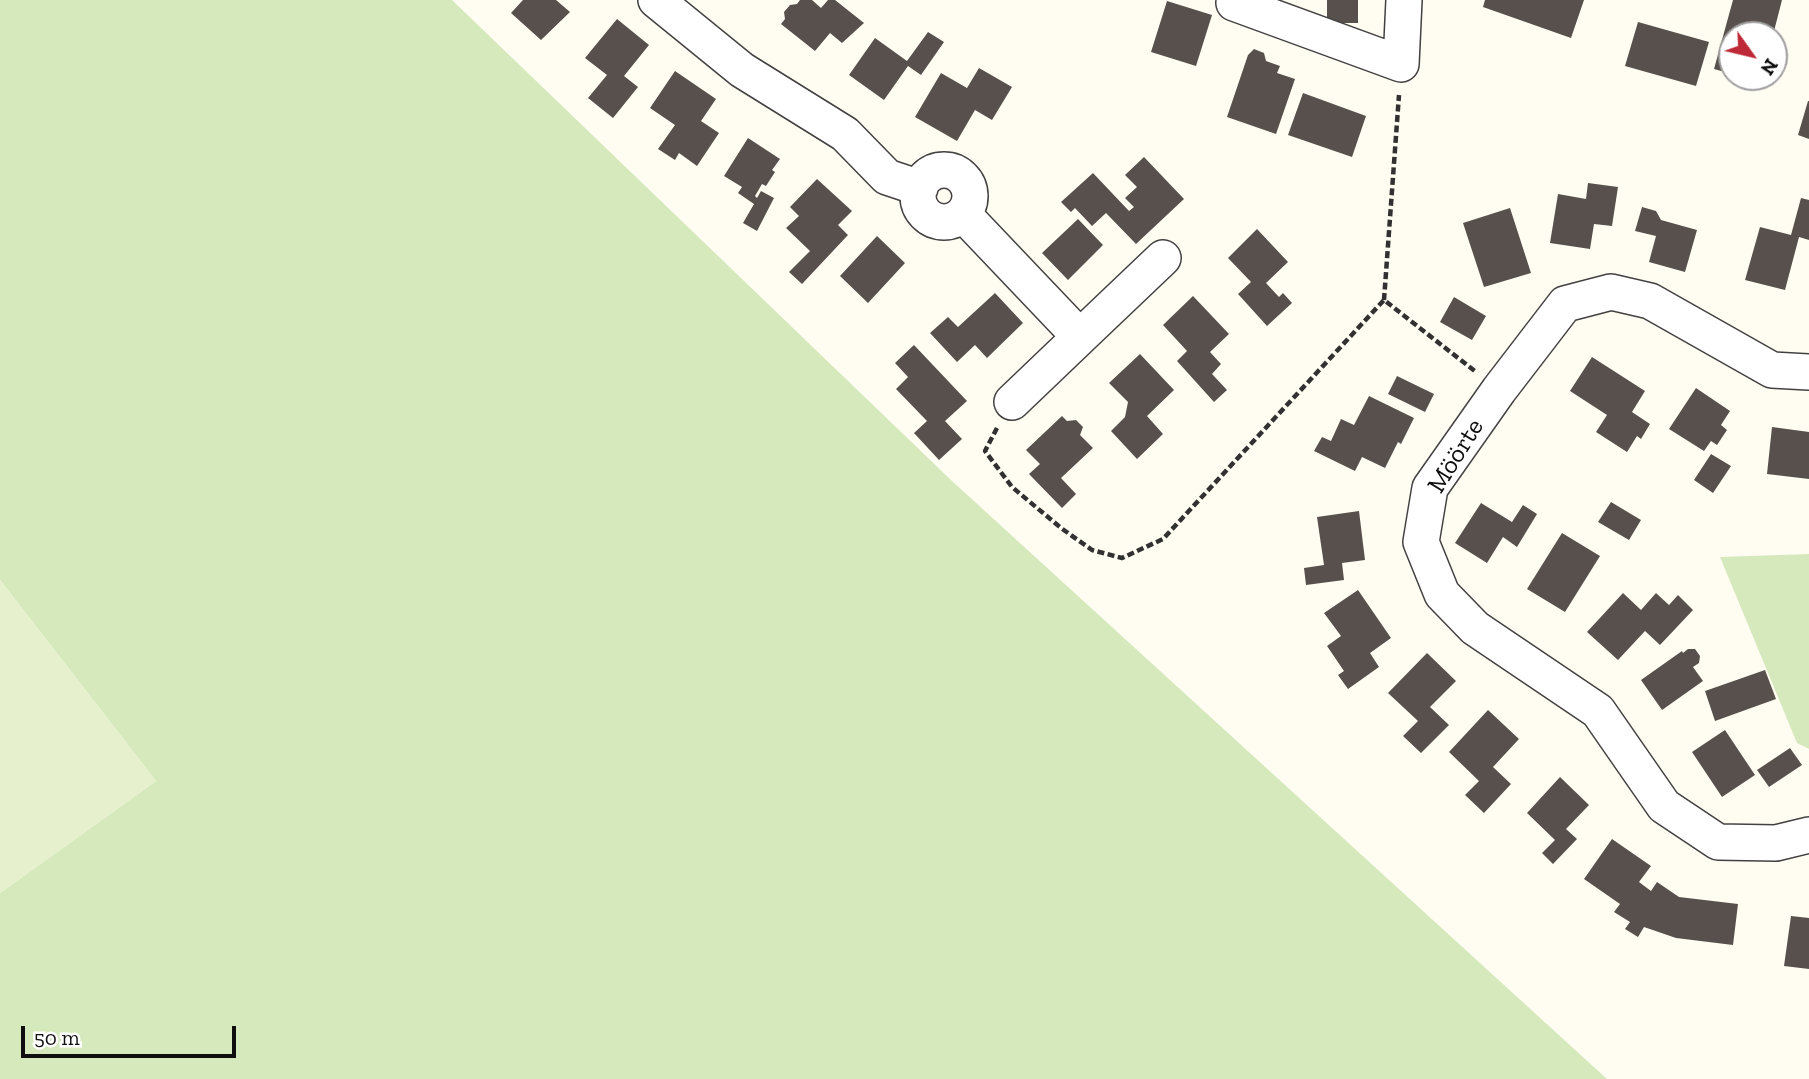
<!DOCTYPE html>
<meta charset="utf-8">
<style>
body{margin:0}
#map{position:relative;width:1809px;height:1079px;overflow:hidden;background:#fffcf2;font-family:"Zilla Slab",serif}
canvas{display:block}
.north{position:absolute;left:1718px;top:21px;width:70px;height:70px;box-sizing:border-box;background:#fff;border:2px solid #9f9f9f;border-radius:50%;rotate:124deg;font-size:19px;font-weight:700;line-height:28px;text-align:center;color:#0f0f0f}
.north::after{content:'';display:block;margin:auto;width:24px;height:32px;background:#be2938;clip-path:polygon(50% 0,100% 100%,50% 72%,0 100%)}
.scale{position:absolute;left:21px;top:1026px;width:215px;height:32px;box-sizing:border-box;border:4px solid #0f0f0f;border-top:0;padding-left:9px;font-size:21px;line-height:24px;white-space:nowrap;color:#0f0f0f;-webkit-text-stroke:5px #fff;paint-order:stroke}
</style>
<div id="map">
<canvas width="1809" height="1079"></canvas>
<div class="north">N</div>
<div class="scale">50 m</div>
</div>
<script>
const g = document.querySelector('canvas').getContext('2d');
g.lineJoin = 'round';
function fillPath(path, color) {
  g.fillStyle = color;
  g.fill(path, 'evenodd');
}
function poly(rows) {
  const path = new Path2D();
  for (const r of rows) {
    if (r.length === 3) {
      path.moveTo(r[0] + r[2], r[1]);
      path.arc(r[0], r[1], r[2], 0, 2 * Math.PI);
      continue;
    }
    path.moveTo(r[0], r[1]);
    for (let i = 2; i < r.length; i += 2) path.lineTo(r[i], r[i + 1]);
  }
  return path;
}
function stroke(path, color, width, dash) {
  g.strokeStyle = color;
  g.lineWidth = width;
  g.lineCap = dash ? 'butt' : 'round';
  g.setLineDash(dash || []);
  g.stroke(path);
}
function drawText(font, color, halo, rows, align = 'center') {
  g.font = font + ' "Zilla Slab",serif';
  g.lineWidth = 7;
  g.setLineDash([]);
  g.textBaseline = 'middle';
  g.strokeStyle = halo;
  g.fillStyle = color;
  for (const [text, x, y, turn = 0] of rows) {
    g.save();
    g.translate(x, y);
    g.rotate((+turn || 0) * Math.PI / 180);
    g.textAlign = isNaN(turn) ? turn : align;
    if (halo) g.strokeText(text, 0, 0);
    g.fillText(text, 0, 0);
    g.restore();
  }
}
fillPath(poly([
 [0,0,452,0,952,481,1607,1079,0,1079,0,893,156,781,0,580],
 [1809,554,1809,749,1797,743,1720,557]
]), '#d6e9bc');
fillPath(poly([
 [0,580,156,781,0,893]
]), '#e6f0cd');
fillPath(poly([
 [523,0,556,0,570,12,541,40,511,13],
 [800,0,812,0,821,8,828,0,835,0,864,23,842,43,830,33,815,51,781,24,785,19,784,12,790,5,797,4],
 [1327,0,1358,0,1358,23,1327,23],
 [1485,0,1584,0,1571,38,1483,7],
 [1733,0,1782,0,1773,35,1732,35,1732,74,1714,69],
 [1167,1,1212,15,1196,66,1151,52],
 [617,19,649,45,624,76,638,87,613,118,588,98,607,75,585,58],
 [1638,22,1709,42,1696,86,1625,66],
 [928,32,944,42,921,75,908,66,884,100,849,75,875,38,907,61],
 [1254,49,1264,53,1266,61,1280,66,1277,73,1295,79,1276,134,1227,117,1248,55],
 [979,68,1012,87,992,120,975,110,957,141,915,117,941,73,967,88],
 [675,71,716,99,701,121,719,133,697,166,679,153,675,160,658,149,675,125,650,108],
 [1303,93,1366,116,1352,157,1288,135],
 [1808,101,1809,101,1809,139,1798,135],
 [748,138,780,159,772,170,775,172,766,186,762,184,755,196,757,198,761,191,774,198,757,231,743,223,754,204,738,193,742,187,724,176],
 [1144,157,1184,199,1136,244,1106,213,1092,226,1075,208,1071,212,1061,202,1093,173,1129,211,1134,207,1125,198,1137,187,1125,175],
 [817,179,852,211,838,225,848,235,802,284,789,272,810,251,786,228,799,216,790,207],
 [1588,183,1618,187,1612,226,1594,224,1590,249,1550,243,1558,194,1586,199],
 [1801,198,1809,200,1809,240,1799,237,1785,290,1745,280,1760,227,1791,235],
 [1642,207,1656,211,1661,220,1697,230,1685,272,1649,262,1656,236,1635,231],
 [1510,208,1531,273,1484,287,1463,223],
 [1078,219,1103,245,1068,280,1042,253],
 [1257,229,1288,262,1266,283,1279,297,1283,293,1292,303,1267,326,1238,294,1251,282,1228,258],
 [877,236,905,263,868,303,840,276],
 [995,293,1023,323,987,358,975,345,957,362,930,333,948,317,958,327],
 [1193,296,1229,334,1210,352,1221,364,1212,374,1227,390,1214,402,1177,361,1187,351,1163,325],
 [1454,297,1486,316,1472,340,1440,322],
 [914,345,967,401,945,421,962,439,939,460,914,433,927,421,896,389,908,377,895,363],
 [1140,354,1174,390,1147,416,1163,434,1137,459,1111,431,1125,417,1128,402,1109,383],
 [1592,357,1645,391,1632,412,1650,424,1641,439,1637,436,1627,452,1596,432,1607,415,1570,391],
 [1397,376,1434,394,1425,412,1388,394],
 [1696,388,1730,411,1721,425,1727,430,1717,445,1711,441,1704,451,1669,429],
 [1369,396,1414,418,1401,444,1398,442,1385,468,1362,457,1355,471,1314,451,1322,437,1331,441,1341,419,1354,425],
 [1062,416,1067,421,1076,420,1083,427,1080,435,1093,448,1061,478,1076,494,1062,508,1029,474,1040,464,1026,450],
 [1772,427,1809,432,1809,479,1767,474],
 [1711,454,1731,466,1713,493,1694,480],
 [1611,502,1641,520,1629,540,1598,522],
 [1481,503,1512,522,1523,505,1537,514,1517,547,1503,537,1487,563,1455,543],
 [1359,511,1365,560,1342,563,1344,580,1306,585,1304,568,1324,565,1317,517],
 [1562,533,1600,556,1565,612,1527,589],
 [1358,590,1391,638,1370,653,1379,667,1348,689,1338,675,1344,671,1327,646,1341,636,1324,613],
 [1623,593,1641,610,1656,593,1669,605,1678,595,1693,610,1660,645,1645,631,1618,660,1587,632],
 [1688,649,1695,649,1700,656,1699,663,1693,667,1703,681,1662,710,1641,680,1682,651,1683,653],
 [1427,653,1456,681,1430,707,1449,725,1421,753,1403,736,1418,721,1388,693],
 [1765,670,1776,699,1715,721,1705,691],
 [1488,710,1519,739,1493,767,1511,784,1484,813,1465,795,1479,781,1449,752],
 [1725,730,1755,775,1722,797,1692,752],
 [1790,748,1802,765,1769,787,1757,770],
 [1560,777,1589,805,1566,829,1577,839,1553,864,1542,853,1555,840,1527,813],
 [1612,839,1651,866,1639,882,1651,891,1657,882,1679,897,1738,904,1733,945,1676,938,1644,927,1638,937,1625,929,1630,922,1614,912,1620,904,1584,879],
 [1791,916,1809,918,1809,969,1784,966]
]), '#58504c');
const minor = poly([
 [656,0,742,70,845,134,887,177,920,188],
 [1234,3,1401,64,1404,0],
 [944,196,26],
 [963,214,1080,337,1163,258],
 [1809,372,1772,370,1650,301,1611,292,1565,304,1499,390,1430,488,1421,542,1442,594,1475,628,1598,711,1664,806,1718,842,1776,843,1809,835],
 [1012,402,1080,337]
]);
stroke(minor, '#424242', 38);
stroke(poly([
 [1384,300,1399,95],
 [997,428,985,451,1012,487,1061,528,1092,550,1122,558,1163,539,1384,300,1476,372]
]), '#313131', 4.5, [7, 3.5]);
stroke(minor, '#fff', 35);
drawText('26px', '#0f0f0f', '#fff', [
 ["Möörte",1456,456,-58]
]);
</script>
